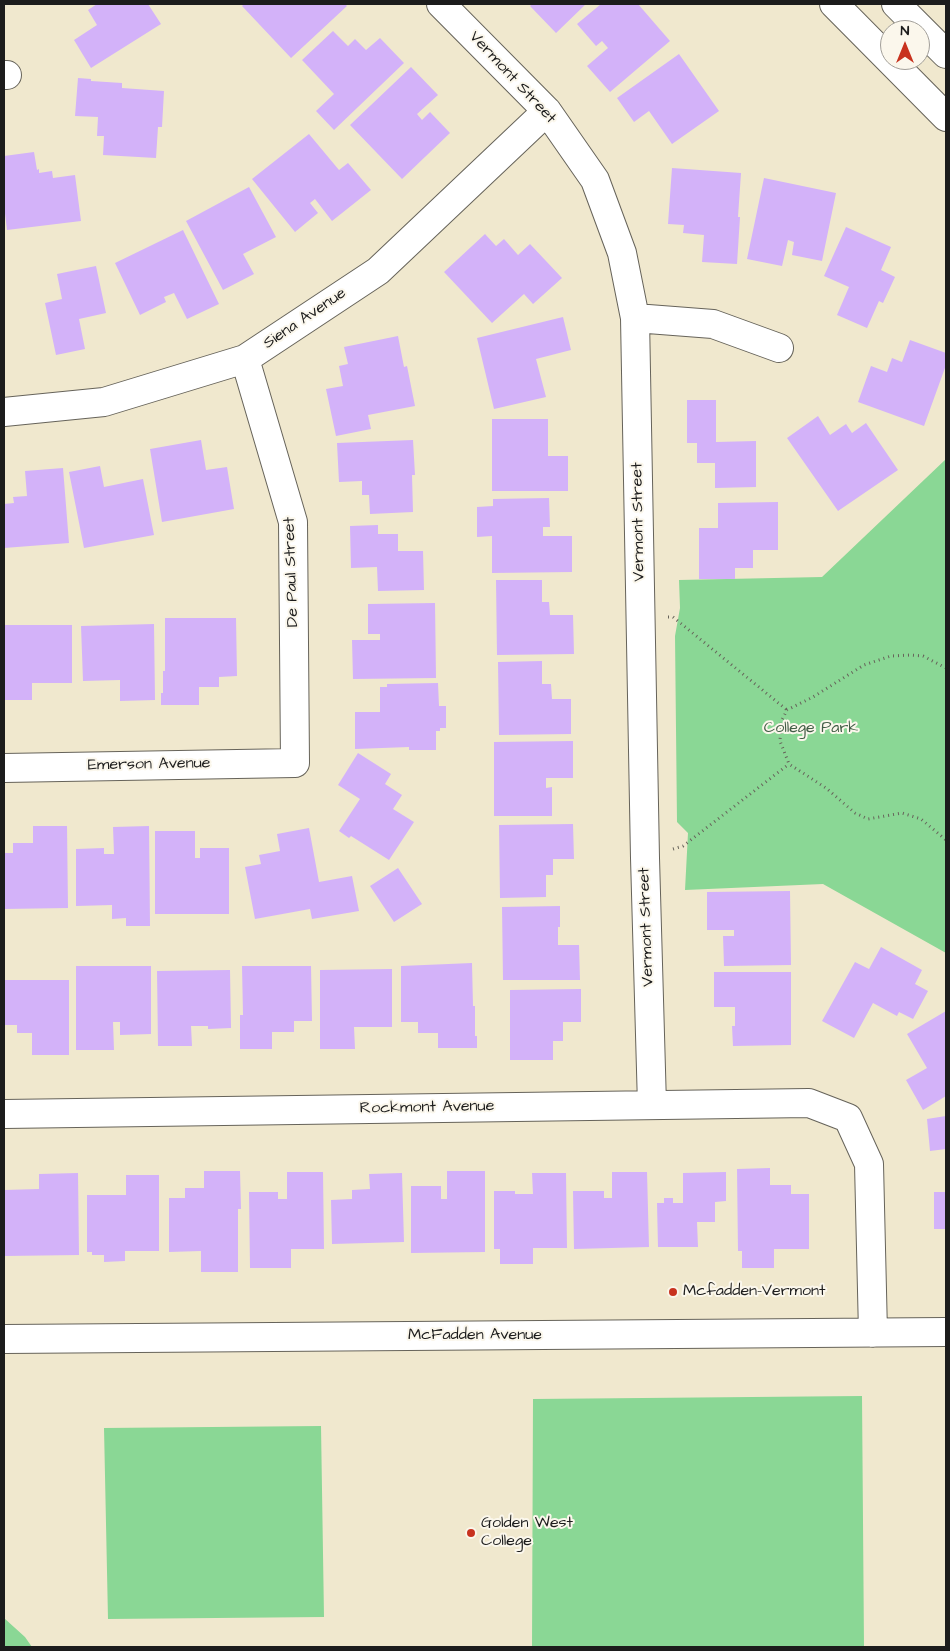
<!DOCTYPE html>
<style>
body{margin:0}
#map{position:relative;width:950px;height:1651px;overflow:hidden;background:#f0e8ce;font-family:"Architects Daughter",sans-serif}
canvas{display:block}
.frame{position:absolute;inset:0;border:5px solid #1c1c1c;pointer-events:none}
.north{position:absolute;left:880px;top:20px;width:50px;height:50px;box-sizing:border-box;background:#fbf7ec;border:1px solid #a29f99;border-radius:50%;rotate:0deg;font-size:14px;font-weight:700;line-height:20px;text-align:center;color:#1c1c1c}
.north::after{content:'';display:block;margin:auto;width:18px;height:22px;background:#c8321e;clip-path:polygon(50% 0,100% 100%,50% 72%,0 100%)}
</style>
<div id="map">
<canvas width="950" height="1651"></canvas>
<div class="frame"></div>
<div class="north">N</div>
</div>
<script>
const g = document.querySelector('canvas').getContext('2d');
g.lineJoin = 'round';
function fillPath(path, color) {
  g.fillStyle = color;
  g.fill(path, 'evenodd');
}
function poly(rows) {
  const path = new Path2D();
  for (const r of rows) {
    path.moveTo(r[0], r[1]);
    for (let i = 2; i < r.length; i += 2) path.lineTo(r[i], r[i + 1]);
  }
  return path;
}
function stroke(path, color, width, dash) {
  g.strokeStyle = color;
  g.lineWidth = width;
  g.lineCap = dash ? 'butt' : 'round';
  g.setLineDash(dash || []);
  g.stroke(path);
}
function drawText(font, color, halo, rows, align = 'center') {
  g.font = font + ' "Architects Daughter",sans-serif';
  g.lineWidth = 4;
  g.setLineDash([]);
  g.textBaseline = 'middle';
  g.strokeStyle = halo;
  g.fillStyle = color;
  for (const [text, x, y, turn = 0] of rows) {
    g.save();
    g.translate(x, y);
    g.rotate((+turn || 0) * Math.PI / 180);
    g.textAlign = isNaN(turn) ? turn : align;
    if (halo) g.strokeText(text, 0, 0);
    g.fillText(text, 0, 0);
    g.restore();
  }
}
fillPath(poly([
 [946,459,946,953,823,884,685,890,688,833,677,822,675,636,680,608,679,580,822,577],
 [862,1396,864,1647,532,1647,533,1399],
 [321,1426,324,1617,108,1619,104,1428],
 [4,1618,25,1637,32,1647,4,1647]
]), '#8ad795');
fillPath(poly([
 [97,4,148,4,161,24,91,68,74,40,97,25,88,10],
 [244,4,345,4,347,6,291,58,242,6],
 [532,4,586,4,556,33,530,6],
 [601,4,638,4,670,41,610,92,587,66,608,48,602,41,596,46,577,24],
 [333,31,348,46,355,39,366,50,380,38,404,63,334,130,316,111,334,94,302,60],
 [679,54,719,111,672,144,649,111,634,122,617,98],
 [411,67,438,95,417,114,422,120,430,112,450,133,402,179,350,125],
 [78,78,91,79,91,81,122,83,122,88,164,91,162,127,158,127,156,158,103,155,104,136,97,136,98,117,75,116],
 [309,134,339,170,348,163,371,190,332,221,315,199,310,203,318,213,295,232,252,179],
 [34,152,37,170,39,169,39,173,52,171,53,178,75,175,81,221,7,230,4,205,4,156],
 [672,168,741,173,738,217,740,217,737,264,702,262,704,235,683,233,684,225,668,224],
 [764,178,836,193,822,261,792,255,794,242,788,240,782,266,747,259],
 [249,187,276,237,243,254,254,274,223,290,186,221],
 [846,227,891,247,881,270,895,277,883,303,879,301,867,328,837,315,849,287,824,276],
 [183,230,219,304,187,319,174,293,164,297,166,302,140,315,115,263],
 [485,234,496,246,504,239,518,255,530,244,562,278,533,304,524,294,492,323,444,272],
 [96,266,106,313,79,319,85,349,56,355,45,303,62,299,57,274],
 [563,317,571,350,536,359,546,397,494,409,477,338],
 [398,336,404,367,407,366,415,406,368,415,371,429,336,436,326,389,343,386,339,366,348,364,344,347],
 [910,340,946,353,946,365,924,426,858,402,871,366,887,372,892,358,902,362],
 [687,400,716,400,716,442,756,441,756,487,715,488,715,463,697,463,697,443,687,443],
 [818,416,830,435,846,424,852,433,866,423,898,470,838,511,787,438],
 [492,419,548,419,548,456,568,456,568,491,492,491],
 [201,440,206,470,227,467,234,509,162,522,150,449],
 [413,440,415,475,412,475,413,512,370,514,369,495,362,495,362,481,339,482,337,443],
 [100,466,104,487,143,479,154,535,84,548,69,472],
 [63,468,69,543,4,548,4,504,14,503,13,497,27,496,25,471],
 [549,498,550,527,543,527,543,536,572,536,572,572,492,573,492,536,477,537,477,507,493,506,493,499],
 [778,502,778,550,753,550,753,568,735,568,735,579,699,579,699,528,718,528,718,503],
 [378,525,378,534,398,534,398,551,423,551,424,590,378,591,377,567,351,568,350,526],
 [496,580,542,580,542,602,549,602,550,615,573,615,574,654,497,655],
 [435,603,436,678,353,679,352,640,380,640,380,634,368,634,368,604],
 [165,618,236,618,237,676,219,677,219,687,199,687,199,705,161,705,161,693,163,693,163,671,165,671],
 [154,624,155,700,120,701,120,680,83,681,81,626],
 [4,625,72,625,72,683,32,683,32,700,4,700],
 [542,661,542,684,551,684,552,699,571,699,571,734,499,735,498,662],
 [438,683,439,706,446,706,446,728,440,728,440,731,436,731,436,750,409,750,409,747,355,749,355,712,380,712,380,687,387,687,387,684],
 [573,741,573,778,546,778,546,788,552,787,552,816,494,816,494,742],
 [358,753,391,774,385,784,402,795,393,809,414,822,389,860,351,836,349,838,339,831,360,799,338,785],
 [573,824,574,859,553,859,553,875,546,875,546,897,500,898,499,825],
 [33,826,67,826,68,908,4,909,4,853,13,853,13,843,33,843],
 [149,826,150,926,126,926,126,918,112,919,112,905,76,906,76,849,104,848,104,854,114,854,113,827],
 [309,828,319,882,352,876,359,911,312,919,310,909,255,919,245,867,261,864,259,855,280,851,277,834],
 [155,831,195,831,195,858,200,858,200,848,229,848,229,914,155,914],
 [398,868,422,904,394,922,370,886],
 [790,891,791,965,724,966,723,936,734,936,734,930,707,930,707,892],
 [560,906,560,927,558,927,558,945,579,945,580,980,503,980,502,907],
 [881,947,922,970,915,984,928,991,913,1019,899,1012,897,1016,873,1003,854,1038,822,1021,855,962,869,969],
 [472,963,473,1006,475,1006,475,1036,477,1036,477,1048,438,1048,438,1033,418,1033,418,1022,401,1022,401,966],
 [76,966,151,966,151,1034,120,1035,120,1022,113,1022,114,1050,76,1050],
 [242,966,311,966,312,1021,294,1021,294,1032,272,1032,272,1049,240,1049,240,1015,243,1015],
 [392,969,392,1027,354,1027,355,1049,320,1049,320,970],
 [230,970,231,1028,208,1029,208,1026,191,1026,192,1046,158,1046,157,971],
 [714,972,791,972,791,1045,733,1046,732,1026,735,1026,735,1007,714,1007],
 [4,980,69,980,69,1055,32,1055,32,1033,17,1033,17,1025,4,1025],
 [581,989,581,1022,563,1022,563,1041,553,1041,553,1060,510,1060,510,990],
 [946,1011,946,1096,923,1110,906,1080,927,1068,907,1034],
 [946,1116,946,1149,930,1151,927,1119],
 [770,1168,770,1185,791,1185,791,1194,809,1194,809,1249,774,1249,774,1268,742,1268,742,1251,738,1251,737,1169],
 [204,1171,240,1171,241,1209,238,1209,238,1272,201,1272,201,1251,169,1252,169,1198,185,1198,185,1188,204,1188],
 [447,1171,485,1171,485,1252,411,1253,411,1186,441,1186,441,1199,447,1199],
 [287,1172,323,1172,324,1249,291,1249,291,1268,250,1268,249,1192,278,1192,278,1199,287,1199],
 [612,1172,647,1172,649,1247,574,1249,573,1191,604,1191,604,1198,612,1198],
 [726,1172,726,1201,715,1202,715,1222,697,1222,698,1247,658,1247,657,1203,664,1203,664,1198,673,1198,673,1203,683,1203,683,1173],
 [78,1173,79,1255,5,1256,4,1190,39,1189,39,1174],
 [402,1173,404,1242,332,1244,331,1200,352,1199,352,1190,370,1189,369,1174],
 [532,1173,566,1173,567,1248,533,1248,533,1264,500,1264,500,1249,494,1249,494,1191,515,1191,515,1194,533,1194],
 [126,1175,159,1175,159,1251,125,1251,125,1261,104,1262,104,1255,92,1255,92,1252,87,1252,87,1195,126,1195],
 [934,1192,946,1192,946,1229,934,1229]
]), '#d3b2f9');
const minor = poly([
 [441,4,547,111,595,180,622,253,635,318,645,858,652,1105],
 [4,75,7,75],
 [635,318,713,324,779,348],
 [4,412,104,402,245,359,378,271,547,111],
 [4,768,295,763,293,522,245,359],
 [4,1114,809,1103,848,1118,869,1164,873,1333],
 [4,1339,946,1332]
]);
const highway = poly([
 [834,4,946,117],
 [896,4,946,54]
]);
stroke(minor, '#66635a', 30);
stroke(highway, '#66635a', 30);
stroke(poly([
 [668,617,673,617,787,710],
 [946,668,923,656,911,655,891,656,864,665,813,697,787,710,781,722,780,741,789,764,826,788,855,813,868,819,902,813,921,819,946,840],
 [673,849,683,846,789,764]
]), '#66635a', 3, [1, 4]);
stroke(minor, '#fff', 28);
stroke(highway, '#fff', 28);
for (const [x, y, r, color] of [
 [673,1292,5,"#c8321e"],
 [471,1533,5,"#c8321e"]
]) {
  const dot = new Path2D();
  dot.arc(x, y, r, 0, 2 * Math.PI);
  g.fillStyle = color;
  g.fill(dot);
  stroke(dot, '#fbf7ec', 2);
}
drawText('16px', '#1c1c1c', '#fbf7ec', [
 ["Vermont Street",512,78,47],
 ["Siena Avenue",305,319,-34],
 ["Vermont Street",639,522,-91],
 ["De Paul Street",292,572,-92],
 ["Emerson Avenue",149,765,-1],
 ["Vermont Street",647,927,-92],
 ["Rockmont Avenue",427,1108,-1],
 ["McFadden Avenue",475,1336]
]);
drawText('16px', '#425d46', '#fbf7ec', [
 ["College Park",811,729]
]);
drawText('16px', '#1c1c1c', '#fbf7ec', [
 ["Mcfadden-Vermont",683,1292],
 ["Golden West",481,1524],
 ["College",481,1542]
], 'left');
</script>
